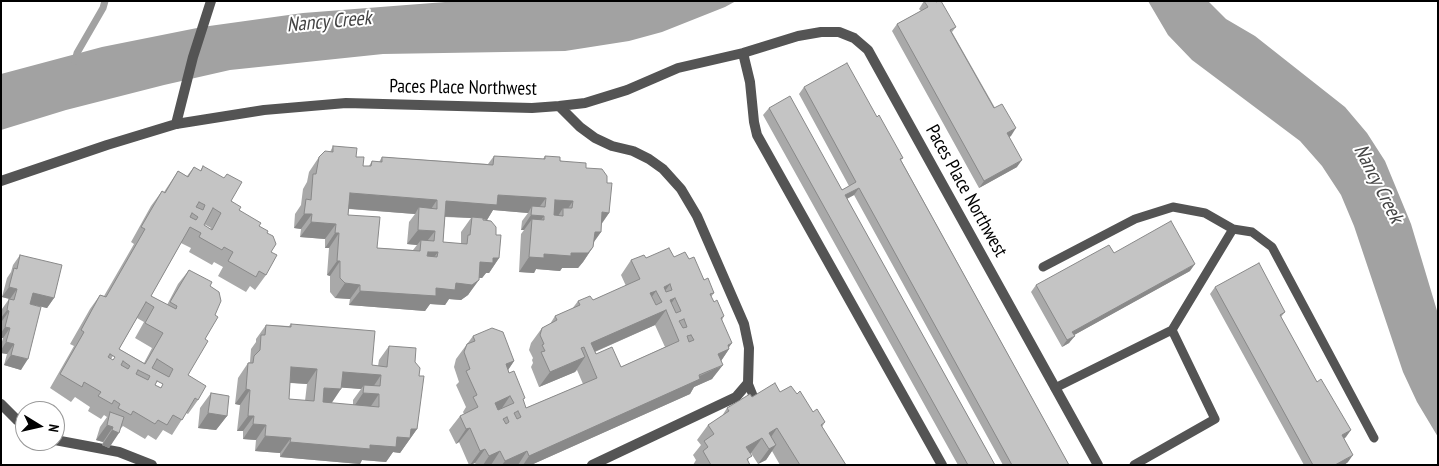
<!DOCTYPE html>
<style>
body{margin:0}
#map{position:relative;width:1439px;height:466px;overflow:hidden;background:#fff;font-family:"PT Sans Narrow",sans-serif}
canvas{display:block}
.frame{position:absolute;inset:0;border:2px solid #000;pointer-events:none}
.north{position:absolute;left:15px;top:401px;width:50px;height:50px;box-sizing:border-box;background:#fff;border:1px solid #999;border-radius:50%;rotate:99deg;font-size:14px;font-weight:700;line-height:20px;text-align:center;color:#000}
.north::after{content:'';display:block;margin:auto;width:18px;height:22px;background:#000;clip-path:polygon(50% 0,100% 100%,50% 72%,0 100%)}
</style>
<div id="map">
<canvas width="1439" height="466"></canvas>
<div class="frame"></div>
<div class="north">N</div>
</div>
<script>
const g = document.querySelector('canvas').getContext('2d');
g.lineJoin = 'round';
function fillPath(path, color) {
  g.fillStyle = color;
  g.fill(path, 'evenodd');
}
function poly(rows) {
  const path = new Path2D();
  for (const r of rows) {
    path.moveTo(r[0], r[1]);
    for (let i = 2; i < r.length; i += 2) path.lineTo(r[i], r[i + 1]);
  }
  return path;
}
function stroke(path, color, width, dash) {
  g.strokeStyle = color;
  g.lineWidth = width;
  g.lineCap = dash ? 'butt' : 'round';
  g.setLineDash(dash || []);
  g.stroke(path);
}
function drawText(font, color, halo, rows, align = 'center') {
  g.font = font + ' "PT Sans Narrow",sans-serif';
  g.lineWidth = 4;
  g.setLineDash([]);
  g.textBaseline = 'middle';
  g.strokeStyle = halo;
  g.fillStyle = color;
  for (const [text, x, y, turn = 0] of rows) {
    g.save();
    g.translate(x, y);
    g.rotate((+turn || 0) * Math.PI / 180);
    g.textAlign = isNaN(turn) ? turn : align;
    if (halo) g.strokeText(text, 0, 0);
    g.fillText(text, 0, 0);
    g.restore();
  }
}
fillPath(poly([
 [458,1,736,1,725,7,662,32,629,41,565,51,383,54,230,70,164,85,66,110,1,130,1,74,102,47,202,27,303,13],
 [1148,1,1208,1,1226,19,1255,36,1345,107,1367,133,1385,161,1411,224,1438,314,1438,437,1417,402,1403,372,1354,226,1341,195,1322,166,1300,141,1192,60,1168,35]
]), '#a2a2a2');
stroke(poly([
 [75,61,77,53,103,8,105,1]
]), '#a2a2a2', 7);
stroke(poly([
 [1043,267,1135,219,1173,207,1205,213,1233,229,1252,232,1272,247,1374,438],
 [748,383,756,403],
 [1055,388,1172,330],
 [1134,465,1215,419,1172,330,1233,229]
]), '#545454', 9);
stroke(poly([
 [743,53,750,82,754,122,757,135,942,465],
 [559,106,580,127,595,138,612,146,633,151,649,159,663,169,681,189,697,216,744,324,749,348,748,383,736,397,592,465],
 [176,124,264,110,346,103,532,108,559,106,585,103,627,90,678,68,743,53,798,36,821,32,839,32,854,38,868,50,1098,465],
 [1,404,17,420,25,425],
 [55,440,119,452,152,465]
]), '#545454', 10);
stroke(poly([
 [1,181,107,145,176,124,193,57,211,1]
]), '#545454', 10);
fillPath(poly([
 [924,1,956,27,952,32,1011,136,1009,137,1017,167,979,188,892,31,897,24,921,11,919,9],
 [804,87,877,117,903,158,901,160,1069,465,1003,465,854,195,847,199,995,465,958,465,763,115,769,108,842,190,849,186,799,94],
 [333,146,356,157,363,166,369,166,372,161,379,162,382,157,488,164,494,156,543,159,545,156,586,168,607,183,609,213,601,225,601,232,594,242,593,247,583,262,578,268,562,268,560,271,536,269,534,273,519,272,521,234,524,230,521,230,522,221,528,213,493,210,487,220,483,219,483,220,496,235,499,258,489,273,486,273,482,278,479,278,468,295,461,300,449,299,445,305,430,304,425,311,349,305,350,299,335,298,330,292,330,276,327,275,329,248,325,248,325,239,300,237,301,229,294,228,295,214,301,205,303,189,307,182,309,172,319,157,330,152],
 [349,209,415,214,409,222,407,244,417,245,413,250,377,248,348,215],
 [445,217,471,218,461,232,461,244,443,242],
 [203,166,239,210,267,233,271,252,266,275,255,290,250,286,246,292,218,276,223,267,214,262,212,265,189,252,191,248,181,243,151,296,167,305,178,284,189,270,210,286,205,339,188,375,198,400,188,414,186,413,172,435,163,430,156,440,148,435,145,439,123,426,120,429,109,448,102,445,103,442,96,440,100,427,107,417,104,415,101,419,88,411,90,407,75,397,71,402,50,388,74,346,70,344,90,309,100,295,104,296,134,244,131,242,151,206,162,191,164,192,178,171,187,176,194,167,200,171],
 [204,224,211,228,210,229,204,225],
 [137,318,144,322,135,338,152,348,144,363,119,349],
 [113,356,115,357,113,360,111,359],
 [157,381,163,384,161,388,155,385],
 [20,255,54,298,47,308,30,304,21,370,4,365,7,354,1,353,1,345,3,338,1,338,1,325,2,321,1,321,1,313,2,309,9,299,2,297,7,278,11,272,13,265],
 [674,257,689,259,714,293,711,297,714,302,724,316,722,320,729,349,721,361,712,379,694,387,690,394,531,465,476,465,475,463,469,465,459,442,456,444,449,430,460,416,464,414,463,412,466,407,456,385,459,382,454,367,456,359,473,336,514,361,508,370,526,408,583,384,577,370,575,372,539,387,531,367,533,363,532,360,533,358,529,350,531,343,542,328,550,324,555,316,572,309,578,301,593,300,626,286,621,275,631,260,646,258],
 [655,325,665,347,621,367,596,354,595,352],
 [1190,271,1074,335,1069,343,1062,347,1031,292,1036,285],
 [1215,287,1285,312,1281,317,1346,437,1344,439,1348,462,1344,465,1304,465,1210,294],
 [291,324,372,365,378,366,379,360,389,346,415,362,419,376,417,429,400,453,393,452,386,462,362,460,360,464,280,457,280,453,255,451,256,440,243,439,243,431,237,431,240,405,235,404,238,378,248,363,250,362,251,349,256,342,256,339,266,325,289,326],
 [290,383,307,384,305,401,289,399],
 [341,387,361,389,353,400,353,405,331,403],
 [780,392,797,394,813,412,825,422,822,427,846,465,780,465,772,451,766,460,758,464,751,453,750,453,748,461,750,465,693,465,696,460,693,455,701,445,697,440,708,425,722,416,727,408,752,397],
 [211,393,227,416,216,430,198,428,200,408]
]), '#a9a9a9');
fillPath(poly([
 [1016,128,1011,136,1002,141,1007,133],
 [1022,160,1017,167,979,188,984,181],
 [859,188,854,195,840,202,845,195],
 [350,193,437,200,427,215,419,207,415,214,340,208],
 [498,195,546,198,535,213,532,206,528,213,493,210,487,220,472,218,472,217,471,218,436,216,446,201],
 [555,200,573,201,563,216,563,208,558,216,545,215],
 [602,212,609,213,599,227],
 [304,214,312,214,301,229,294,228],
 [531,215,544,216,533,231,532,219,524,230,521,230],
 [311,222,336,224,325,239,300,237],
 [418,230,435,231,424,245,421,240,417,245,407,244],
 [595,232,601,232,590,247],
 [335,233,339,233,329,248,325,248],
 [593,247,583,262,578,268,562,268,560,271,536,269,534,273,519,272,529,257,544,254,571,253],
 [428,252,438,252,427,267],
 [493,258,499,258,489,273,486,273,482,278,469,277,480,262],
 [337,261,340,261,330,276,327,275],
 [1195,264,1190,271,1067,339,1072,332],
 [479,280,468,295,461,300,449,299,445,305,430,304,425,311,349,305,360,291,436,288,456,283],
 [345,283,360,285,350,299,335,298],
 [670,284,660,298,664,287],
 [9,287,17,289,10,299,2,297],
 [656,291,646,305,650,293],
 [33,293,54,298,47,308,25,303],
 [675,298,666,311,666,310,655,325,587,355,591,343],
 [7,310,9,311,2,321,1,321,1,318],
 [5,327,10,328,3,338,1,338,1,333],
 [1075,336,1069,343,1062,347,1067,340],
 [6,342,14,344,7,354,1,353,1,350],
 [732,343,727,350,729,349,719,364,718,354,728,345],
 [11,355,28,359,21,370,4,365],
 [585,357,575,372,539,387,550,372],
 [514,361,504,376,506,364],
 [723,365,712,379,694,387,690,394,531,465,523,465,529,456],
 [291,367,317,369,307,384,281,382],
 [343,372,381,375,371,390,364,385,361,389,332,387],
 [324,388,341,389,331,404,314,403],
 [246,389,250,390,240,405,235,404],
 [363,393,379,394,369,409,353,408],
 [510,396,500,411,485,418,495,403],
 [208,413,227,416,216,430,198,428],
 [248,416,254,416,243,431,237,431],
 [253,424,266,425,256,440,243,439],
 [107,425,113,427,103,442,96,440],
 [470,428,459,442,456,444,466,429],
 [777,428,767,443,769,433],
 [411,429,417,429,400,453,393,452,386,462,362,460,360,464,280,457,290,442,397,437],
 [112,430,119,433,109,448,102,445],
 [1351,430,1346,437,1337,442,1342,435],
 [265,436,291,438,280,453,255,451],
 [762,438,751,453,736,462,746,447],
 [776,445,766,460,758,464,769,449],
 [485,449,475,463,470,465,480,451],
 [500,451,491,465,483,465,489,456],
 [527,451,518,465,502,465,505,461],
 [1353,455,1348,462,1344,465,1335,465]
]), '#898989');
const building = poly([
 [924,1,935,1,936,2,938,1,941,1,956,27,950,30,994,108,1002,104,1016,128,1007,133,1022,160,984,181,897,24,928,7,924,1],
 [847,63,877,117,879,115,903,158,900,159,1069,465,1012,465,859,188,845,195,995,465,968,465,769,108,790,96,842,190,856,182,804,87,847,63],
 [333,146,357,148,356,157,364,157,363,166,371,166,372,161,382,162,382,157,493,165,494,156,545,159,545,156,560,157,560,161,586,163,586,168,602,169,607,176,607,183,612,183,609,213,602,212,601,232,595,232,593,247,588,253,571,253,571,256,544,254,544,258,529,257,532,219,544,220,544,216,531,215,532,206,545,207,546,198,498,195,497,205,446,201,443,242,467,244,468,235,470,235,472,217,483,218,483,220,491,221,496,227,496,235,501,235,499,258,493,258,493,263,480,262,479,280,472,285,456,283,455,290,436,288,436,296,360,291,360,285,345,283,340,278,340,261,337,261,339,233,335,233,336,224,311,222,312,214,304,214,306,199,311,200,313,174,316,174,319,157,325,151,333,152,333,146],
 [350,193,437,200,437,209,419,207,418,230,435,231,434,241,421,240,420,251,377,248,380,217,348,215,350,193],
 [555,200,573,201,572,208,563,208,563,216,554,215,555,200],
 [428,252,438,252,437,257,427,256,428,252],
 [203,166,224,178,227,174,242,182,231,201,241,207,239,210,261,223,259,226,268,231,267,233,273,236,276,244,271,252,277,255,266,275,259,271,256,277,228,261,233,252,224,247,222,250,199,237,201,233,190,227,151,296,176,309,177,306,170,302,189,270,212,282,210,286,219,292,221,301,215,315,218,317,205,339,208,341,188,375,206,386,198,400,195,398,182,420,173,415,167,425,158,420,155,424,133,411,131,415,118,408,120,404,114,400,112,404,98,396,101,392,84,382,82,387,60,374,84,332,81,330,100,295,106,297,145,229,141,227,162,191,165,193,178,171,188,177,194,167,201,171,203,166],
 [199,202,205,205,203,210,196,207,199,202],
 [213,208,221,213,212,230,204,225,213,208],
 [192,213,198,217,196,220,190,217,192,213],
 [146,302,154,307,145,323,163,333,145,364,119,349,146,302],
 [110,354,115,357,113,360,108,357,110,354],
 [157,359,173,369,169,377,152,368,157,359],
 [123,361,130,366,128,369,121,365,123,361],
 [138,370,150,376,148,380,136,374,138,370],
 [157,381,163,384,161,388,155,385,157,381],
 [1171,221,1195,264,1072,332,1075,336,1067,340,1036,285,1109,245,1114,253,1171,221],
 [669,248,674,257,685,252,689,259,694,257,704,280,708,278,714,293,710,294,714,302,717,300,724,316,721,318,732,343,728,345,729,349,718,354,723,365,699,375,700,379,529,456,527,451,505,461,500,451,489,456,485,449,480,451,470,428,466,429,460,416,478,407,473,397,477,395,466,371,470,369,464,352,467,344,475,341,473,336,492,328,503,332,514,361,506,364,509,373,514,371,525,398,523,399,526,408,597,378,584,347,581,348,585,357,550,372,541,352,545,351,542,345,544,344,540,335,542,328,557,320,555,316,580,305,578,301,590,296,593,300,640,279,631,260,644,255,646,258,669,248],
 [670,284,672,290,666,292,664,287,670,284],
 [656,291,662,302,656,305,650,293,656,291],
 [675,298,681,311,676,313,670,300,675,298],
 [666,310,679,341,621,367,612,347,596,354,591,343,666,310],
 [684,319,687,327,683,328,679,321,684,319],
 [691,335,694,340,689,342,687,336,691,335],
 [510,396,514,403,498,410,495,403,510,396],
 [518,411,521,417,517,419,514,413,518,411],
 [507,417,509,422,506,424,503,419,507,417],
 [20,255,62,265,54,298,33,293,30,304,41,307,28,359,11,355,14,344,6,342,10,328,5,327,9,311,7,310,9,299,14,300,17,289,9,287,14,268,17,269,20,255],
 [1259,263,1285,312,1280,315,1317,382,1321,379,1351,430,1342,435,1353,455,1335,465,1313,465,1215,287,1259,263],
 [291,324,375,331,372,365,387,367,389,346,416,348,415,362,420,368,419,376,424,376,417,429,411,429,410,438,397,437,396,447,370,445,370,449,290,442,291,438,265,436,266,425,253,424,254,416,248,416,250,390,246,389,248,363,253,363,254,356,260,350,261,335,265,335,266,325,291,327,291,324],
 [291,367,317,369,314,401,289,399,291,367],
 [343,372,381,375,380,386,364,385,363,393,379,394,379,407,323,402,324,388,341,389,343,372],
 [775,383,780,392,791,386,797,394,800,391,813,412,817,409,825,422,821,425,846,465,800,465,777,428,769,433,776,445,769,449,762,438,746,447,752,456,747,459,750,465,711,465,703,451,708,447,704,441,714,434,708,425,729,411,727,408,750,394,752,397,775,383],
 [211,393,229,396,227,416,208,413,211,393],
 [110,412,124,417,119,433,112,430,113,427,107,425,110,412]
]);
fillPath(building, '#c4c4c4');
stroke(building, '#898989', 1);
drawText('19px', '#000', '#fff', [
 ["Paces Place Northwest",463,88,1],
 ["Paces Place Northwest",966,191,61]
]);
drawText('italic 20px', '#434343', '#fff', [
 ["Nancy Creek",329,22,-5],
 ["Nancy Creek",1378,184,63]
]);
</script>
